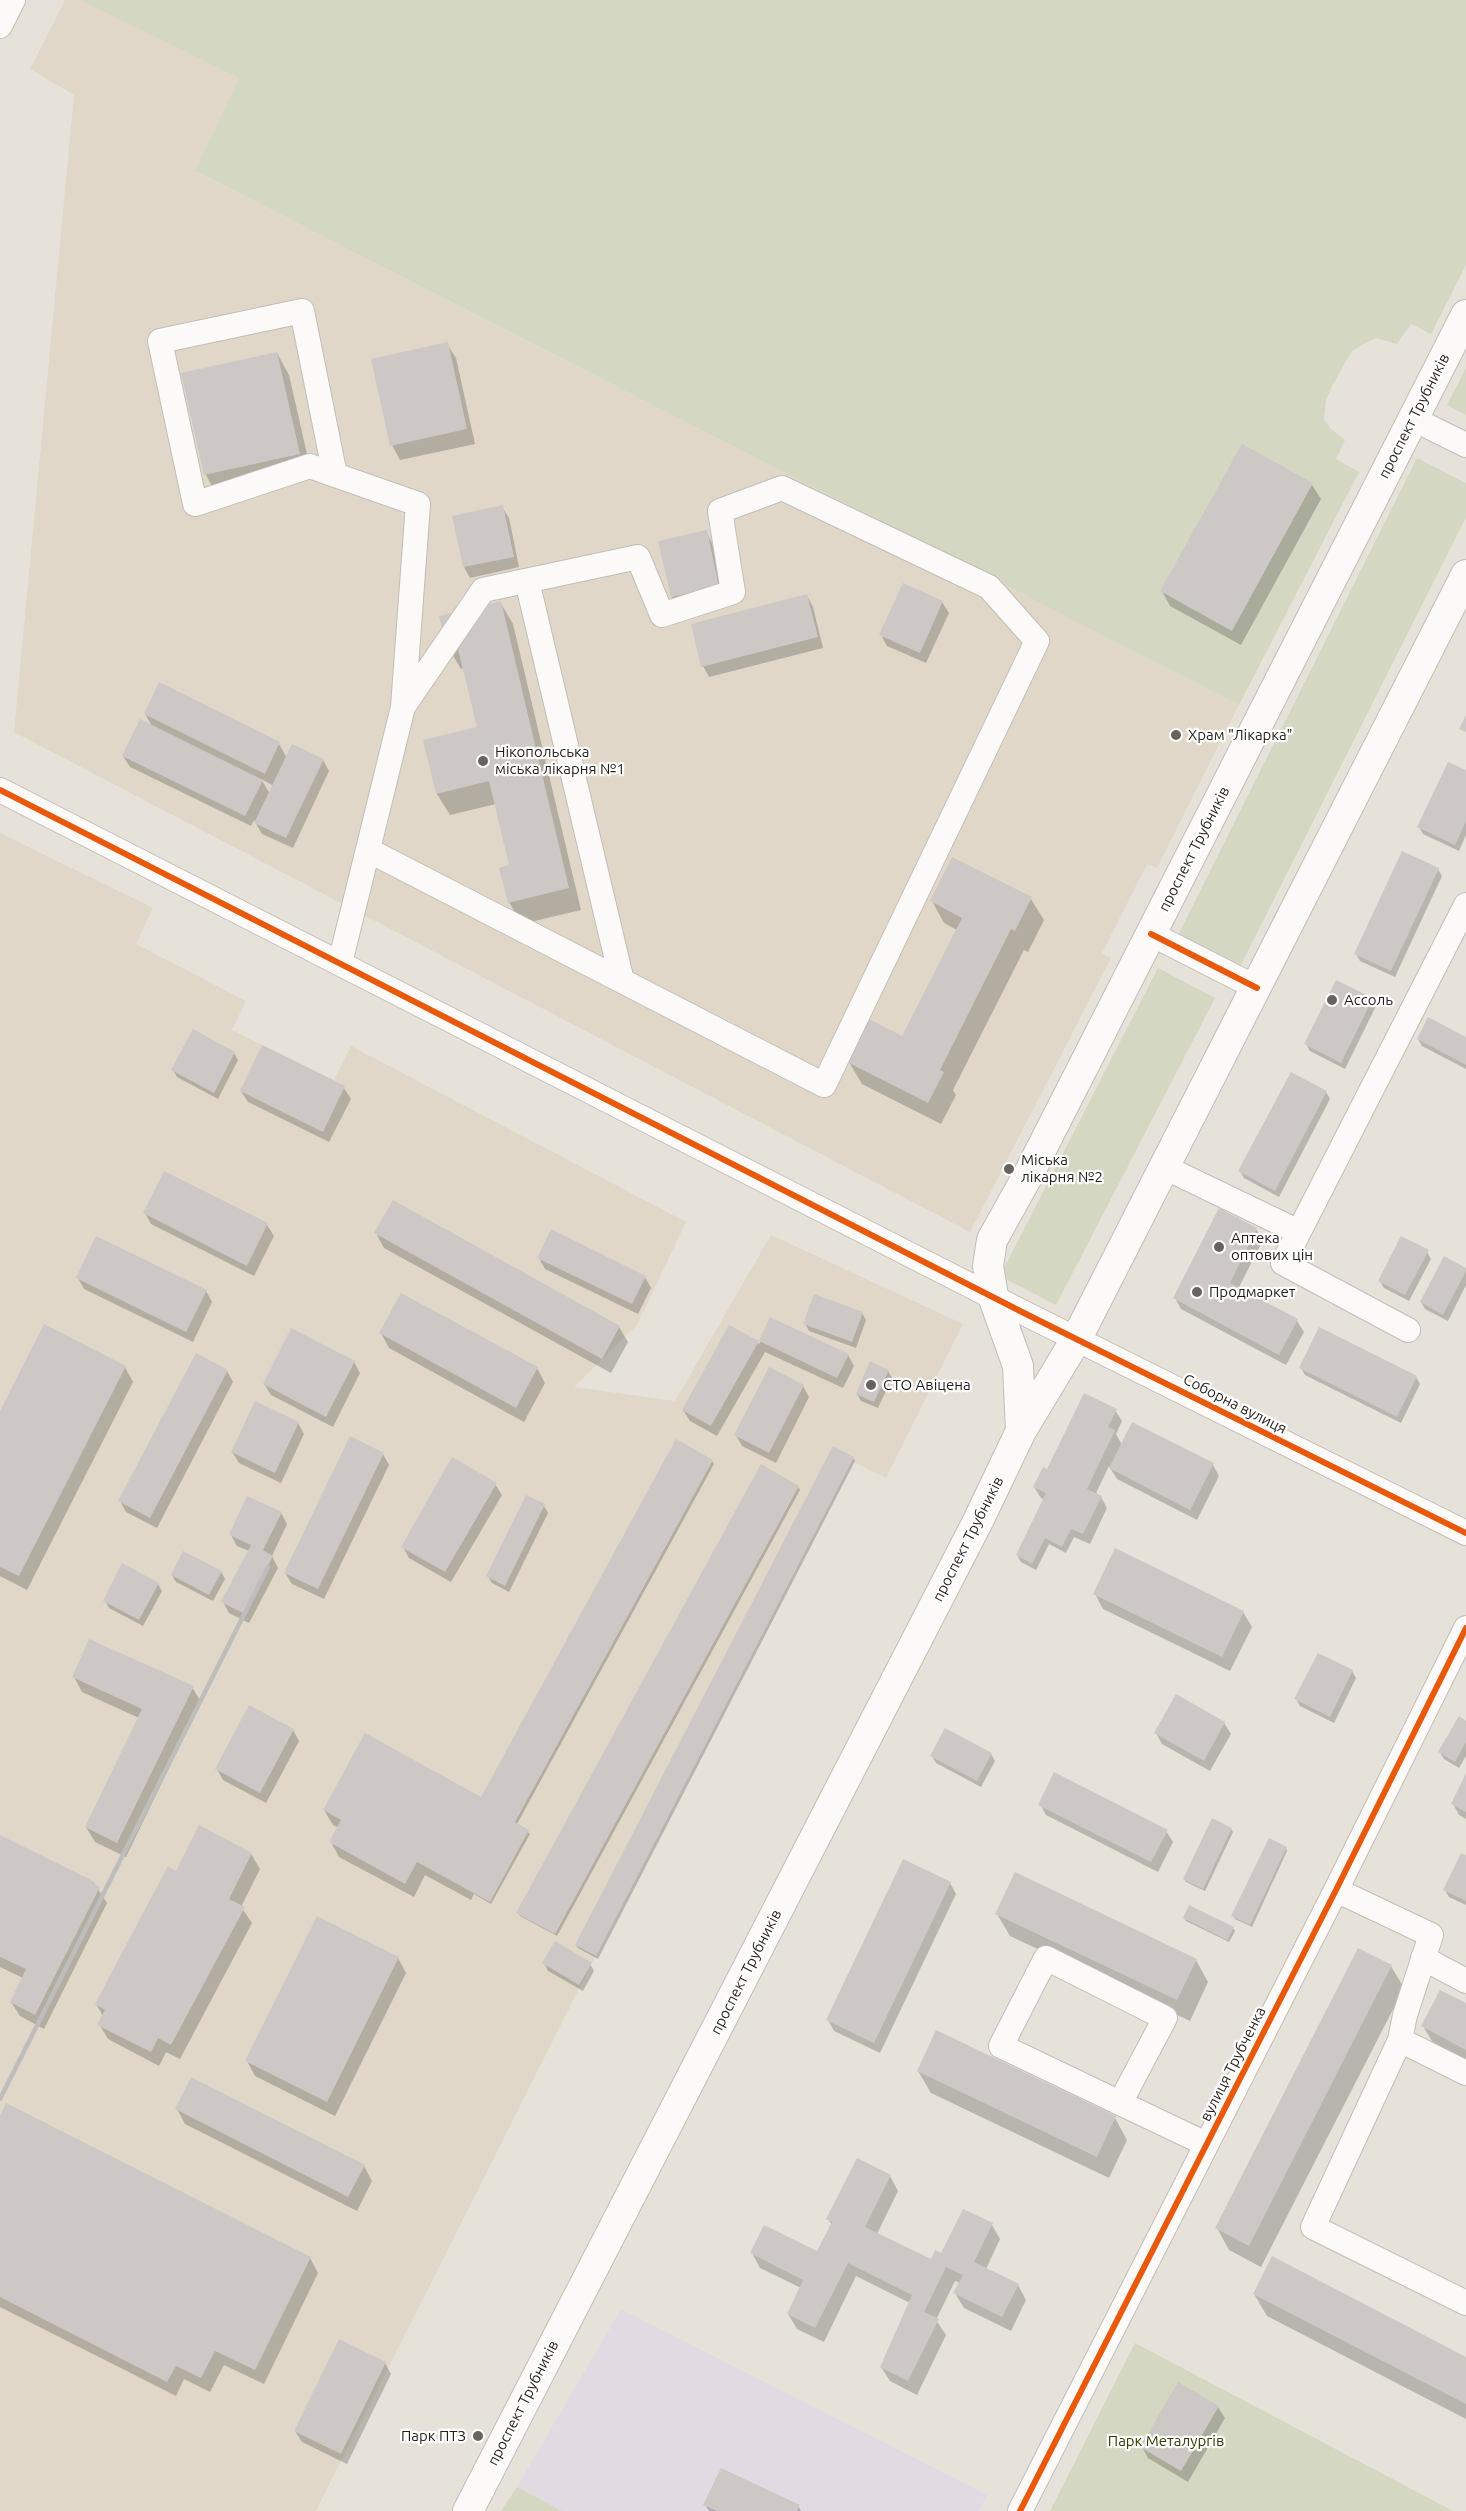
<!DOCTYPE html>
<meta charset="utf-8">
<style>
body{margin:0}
canvas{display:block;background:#e6e1d9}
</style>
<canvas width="1466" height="2511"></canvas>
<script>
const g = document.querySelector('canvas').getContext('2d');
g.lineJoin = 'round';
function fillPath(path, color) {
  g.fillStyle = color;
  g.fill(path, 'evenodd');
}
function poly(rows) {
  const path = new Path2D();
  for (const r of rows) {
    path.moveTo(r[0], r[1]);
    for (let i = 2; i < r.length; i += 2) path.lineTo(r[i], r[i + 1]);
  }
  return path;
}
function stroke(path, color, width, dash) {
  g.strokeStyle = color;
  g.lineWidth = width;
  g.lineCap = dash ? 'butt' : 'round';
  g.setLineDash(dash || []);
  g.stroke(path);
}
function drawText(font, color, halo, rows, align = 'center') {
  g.font = font + ' Ubuntu,sans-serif';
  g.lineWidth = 4.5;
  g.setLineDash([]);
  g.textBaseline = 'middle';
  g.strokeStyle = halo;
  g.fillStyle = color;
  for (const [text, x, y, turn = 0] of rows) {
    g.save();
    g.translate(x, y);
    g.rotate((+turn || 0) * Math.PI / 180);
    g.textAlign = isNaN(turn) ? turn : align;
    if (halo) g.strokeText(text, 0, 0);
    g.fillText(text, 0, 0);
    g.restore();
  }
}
fillPath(poly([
 [65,0,80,0,239,78,196,172,1239,705,1157,868,1147,864,1102,953,1111,958,970,1232,14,732,74,95,30,69],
 [0,833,153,908,136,944,246,1001,232,1030,334,1080,351,1046,686,1222,637,1325,574,1387,675,1401,771,1235,963,1324,886,1478,850,1460,594,1959,316,2511,0,2511]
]), '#e0d7c8');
fillPath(poly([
 [621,2309,987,2495,979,2511,562,2511,517,2487]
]), '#e2dae2');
fillPath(poly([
 [80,0,1466,0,1466,265,1431,334,1411,324,1397,344,1376,338,1361,345,1351,352,1332,386,1326,400,1324,419,1330,428,1345,440,1336,459,1359,472,1239,705,195,171,239,78],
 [1466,368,1466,415,1447,405],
 [1417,458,1466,483,1466,517,1240,967,1178,935],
 [1158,968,1215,998,1056,1305,1000,1276],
 [1135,2343,1453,2511,1050,2511],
 [517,2487,562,2511,501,2511]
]), '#d4d7c1');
fillPath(poly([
 [447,344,456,358,475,444,400,460,392,445],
 [277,353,289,375,312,476,218,497,206,475,183,374],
 [1312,485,1321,499,1241,645,1170,606,1162,591],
 [502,507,509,518,519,567,470,578,464,567],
 [706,532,712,543,725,597,678,608,672,597],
 [807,596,813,607,823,648,709,677,703,666],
 [500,602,513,624,581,910,522,924,509,902,511,866,496,804,450,815,437,794,479,728,464,668,461,669,448,647],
 [942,602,949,613,926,663,887,646,881,635],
 [160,684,279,744,287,758,323,760,329,771,293,848,262,834,254,820,251,826,130,767,123,756,153,728,145,714],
 [261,779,274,786,270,794],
 [1466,772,1466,835,1459,851,1423,834,1419,827],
 [1438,869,1442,876,1395,977,1360,961,1356,954],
 [1031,899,1044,920,1028,952,1024,950,953,1090,956,1095,941,1124,862,1084,849,1062,903,1038,957,930,944,923,932,901],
 [1372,999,1376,1006,1345,1069,1310,1051,1306,1044],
 [1466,1038,1466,1069,1422,1046,1418,1039],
 [263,1047,344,1088,351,1099,329,1142,248,1102,241,1091],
 [234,1053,238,1060,218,1099,177,1077,173,1070],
 [1326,1092,1330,1099,1279,1197,1244,1178,1240,1171],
 [165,1173,267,1225,274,1236,254,1276,151,1224,145,1213],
 [1220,1210,1256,1229,1263,1240,1238,1289,1297,1321,1304,1332,1286,1365,1181,1309,1175,1298],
 [376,1233,619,1327,628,1342,611,1373,384,1248],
 [1427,1252,1431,1259,1409,1301,1384,1288,1380,1281],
 [539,1258,645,1277,651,1288,638,1314,545,1269],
 [1466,1270,1466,1285,1448,1321,1425,1309,1421,1302],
 [78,1278,206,1291,212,1302,193,1342,84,1289],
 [862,1313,866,1320,856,1348,809,1331,805,1324],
 [771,1319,848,1355,854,1366,843,1388,765,1352,717,1436,690,1421,683,1410,730,1327,759,1344],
 [381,1333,537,1368,545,1383,524,1422,389,1348],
 [354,1362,360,1373,333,1427,271,1395,264,1384],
 [125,1367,133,1382,27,1590,0,1576,0,1414],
 [1301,1368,1416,1377,1420,1384,1401,1423,1305,1375],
 [227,1371,233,1382,157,1528,126,1512,120,1501],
 [888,1371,892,1378,878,1408,861,1401,857,1394],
 [803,1386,809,1397,776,1463,742,1446,736,1435],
 [1115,1410,1122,1421,1116,1434,1122,1445,1213,1465,1219,1476,1197,1520,1117,1479,1109,1466,1096,1493,1101,1497,1107,1508,1090,1544,1074,1537,1066,1553,1049,1544,1036,1570,1021,1562,1017,1555,1044,1500,1041,1498,1034,1487,1047,1471],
 [298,1423,304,1434,281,1483,239,1463,232,1452],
 [383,1454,389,1465,324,1599,292,1584,285,1573],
 [853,1458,855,1461,598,1959,578,1948,576,1945],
 [712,1461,714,1464,517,1824,530,1834,491,1904,474,1894,471,1900,425,1875,414,1897,339,1857,331,1842,339,1828,333,1825,324,1810,481,1799],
 [495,1484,502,1495,451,1582,409,1558,403,1547],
 [798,1487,800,1490,557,1936,520,1916,518,1913],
 [544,1506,548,1513,509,1592,492,1583,488,1576],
 [281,1513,287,1524,272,1556,278,1568,249,1623,229,1613,223,1602,249,1551,237,1546,231,1535],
 [221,1572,225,1579,213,1601,176,1582,172,1575],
 [158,1584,162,1591,143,1626,109,1608,105,1600],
 [1095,1594,1243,1612,1252,1627,1230,1671,1103,1609],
 [1352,1671,1356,1678,1334,1723,1300,1706,1296,1699],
 [74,1677,192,1687,201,1702,126,1857,95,1842,86,1827,139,1718,82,1692],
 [1466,1722,1466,1756,1459,1768,1444,1759,1440,1752],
 [1224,1723,1231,1734,1210,1771,1162,1744,1156,1733],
 [293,1730,299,1741,266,1803,223,1780,217,1769],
 [991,1754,995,1761,981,1787,936,1763,932,1756],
 [1466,1776,1466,1819,1459,1815,1453,1804],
 [1040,1804,1166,1831,1173,1842,1158,1872,1046,1815],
 [1231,1829,1233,1832,1205,1891,1186,1882,1184,1879],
 [0,1837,94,1883,107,1903,44,2029,20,2016,11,2002,23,1978,0,1967],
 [1286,1848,1287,1851,1252,1927,1235,1919,1233,1916],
 [251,1854,260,1869,241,1907,252,1923,180,2059,166,2052,159,2066,108,2039,99,2024,103,2016,96,2004,177,1873],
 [1466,1857,1466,1905,1449,1897,1445,1890],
 [950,1883,956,1894,880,2053,834,2031,828,2020],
 [997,1914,1196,1960,1208,1982,1190,2021,1010,1936],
 [1184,1918,1233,1928,1235,1931,1229,1942,1186,1921],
 [398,1958,406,1973,335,2116,255,2076,247,2061],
 [544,1963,590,1964,594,1971,583,1991,548,1971],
 [1391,1966,1404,1988,1261,2267,1229,2250,1217,2228],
 [1466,2005,1466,2064,1436,2048,1423,2026],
 [918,2071,1115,2118,1127,2140,1109,2178,931,2093],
 [177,2109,364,2166,372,2181,357,2211,185,2124],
 [0,2119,310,2258,318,2273,264,2384,224,2365,210,2392,184,2379,176,2396,0,2307],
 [890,2176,898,2191,877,2234,932,2261,992,2225,1000,2239,986,2269,1018,2285,1026,2300,1011,2331,964,2308,955,2293,960,2283,955,2281,936,2320,946,2335,917,2395,890,2381,881,2367,910,2303,856,2276,824,2342,797,2329,788,2314,801,2288,760,2268,752,2253,818,2253,832,2225,828,2219],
 [1254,2294,1466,2358,1466,2419,1267,2316],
 [385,2363,391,2374,347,2464,302,2442,295,2431],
 [1178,2384,1218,2407,1225,2418,1188,2482,1148,2458,1142,2447],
 [705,2505,799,2507,801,2511,709,2511]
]), '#0003');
fillPath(poly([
 [448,342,467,429,390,446,371,359],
 [277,352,300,454,204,475,181,373],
 [1242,444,1313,483,1232,631,1160,591],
 [503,505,514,557,463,567,452,516],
 [707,530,719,587,671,597,658,541],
 [903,583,943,601,920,653,879,635],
 [807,594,818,637,701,667,691,624],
 [501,601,569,888,508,903,499,868,509,865,489,781,436,794,423,740,477,727,457,645,447,647,439,616],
 [159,682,280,742,265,774,144,714],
 [1466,715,1466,732,1459,729],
 [140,719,263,780,245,816,122,756],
 [292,744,324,759,286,838,254,823],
 [1448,762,1466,770,1466,821,1455,845,1417,827],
 [1402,851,1439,868,1391,971,1354,954],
 [952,857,1032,897,1015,931,1011,929,940,1070,944,1072,928,1103,847,1062,869,1019,902,1036,962,918,930,901],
 [1336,980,1373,998,1341,1063,1304,1044],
 [1428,1017,1466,1037,1466,1065,1417,1039],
 [193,1029,235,1052,214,1093,171,1070],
 [262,1045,345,1086,323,1132,240,1091],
 [1291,1072,1327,1091,1275,1191,1238,1171],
 [164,1171,268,1223,247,1266,143,1213],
 [393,1200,620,1326,602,1359,374,1233],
 [1219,1208,1257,1228,1230,1283,1298,1319,1279,1355,1173,1298],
 [551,1229,646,1276,632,1304,537,1258],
 [96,1236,207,1290,186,1332,76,1278],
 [1401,1236,1429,1250,1405,1295,1378,1281],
 [1444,1256,1466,1268,1466,1271,1443,1315,1420,1302],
 [401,1293,538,1367,516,1408,379,1333],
 [814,1294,863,1312,852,1342,803,1324],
 [770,1317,849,1354,837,1378,759,1341],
 [44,1324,126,1366,19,1576,0,1567,0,1411],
 [729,1325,759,1341,711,1426,682,1410],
 [1319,1327,1417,1376,1397,1417,1299,1368],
 [291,1328,355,1361,326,1417,263,1384],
 [196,1353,228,1370,150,1518,118,1501],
 [870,1361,889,1370,874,1402,856,1394],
 [769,1367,804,1385,769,1453,734,1435],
 [1084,1393,1117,1409,1108,1427,1115,1430,1087,1489,1102,1496,1083,1534,1071,1529,1062,1547,1045,1538,1032,1564,1016,1555,1046,1493,1033,1487,1043,1467,1047,1469],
 [255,1401,299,1422,275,1473,231,1452],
 [1132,1422,1214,1463,1190,1510,1109,1468],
 [350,1436,384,1453,318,1589,284,1573],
 [676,1439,713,1460,515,1822,529,1830,490,1902,417,1862,405,1884,329,1842,341,1820,323,1810,365,1733,481,1797],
 [833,1446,854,1457,596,1956,575,1945],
 [452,1457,497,1483,445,1572,401,1547],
 [761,1464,799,1486,555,1934,516,1913],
 [526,1495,545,1504,505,1586,486,1576],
 [247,1496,282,1512,263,1550,273,1556,243,1613,221,1602,251,1545,229,1535],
 [1115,1548,1244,1611,1222,1657,1093,1594],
 [183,1551,222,1571,209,1595,171,1575],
 [122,1563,159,1583,139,1620,103,1601],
 [89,1639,194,1686,117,1843,85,1827,142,1709,72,1677],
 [1318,1653,1353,1670,1330,1717,1294,1699],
 [1176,1694,1225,1722,1204,1761,1154,1733],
 [249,1705,294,1729,260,1793,215,1769],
 [1459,1716,1466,1721,1466,1742,1455,1762,1438,1752],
 [945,1728,992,1753,977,1781,930,1756],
 [1054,1772,1168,1830,1151,1862,1038,1805],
 [1466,1773,1466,1812,1451,1804],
 [1212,1818,1232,1828,1203,1889,1183,1879],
 [199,1825,252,1853,229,1899,245,1907,171,2045,158,2038,151,2052,97,2025,105,2010,95,2004,168,1866,176,1871],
 [0,1835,95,1882,94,1884,100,1887,35,2015,10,2002,26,1969,0,1957],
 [1269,1838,1287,1847,1250,1925,1231,1916],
 [1461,1853,1466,1855,1466,1901,1443,1890],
 [903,1859,951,1882,874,2043,826,2020],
 [1015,1872,1197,1959,1177,2000,995,1914],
 [1189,1905,1234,1927,1227,1940,1183,1918],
 [317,1916,399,1957,327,2102,245,2061],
 [555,1941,592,1963,579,1985,542,1963],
 [1358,1948,1392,1965,1249,2246,1215,2228],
 [1440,1990,1466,2003,1466,2050,1421,2026],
 [936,2030,1116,2116,1097,2157,917,2071],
 [191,2077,365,2165,348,2197,175,2109],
 [6,2103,311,2257,255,2370,215,2351,201,2378,176,2366,167,2382,0,2297,0,2116],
 [857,2158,891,2175,865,2227,931,2259,935,2250,941,2253,963,2209,993,2223,974,2262,1019,2284,1002,2317,953,2293,963,2275,946,2267,924,2312,939,2319,908,2381,880,2367,912,2295,848,2263,815,2328,787,2314,803,2280,750,2253,764,2225,817,2251,832,2222,826,2219],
 [1272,2256,1466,2357,1466,2404,1253,2294],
 [339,2339,386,2362,341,2454,294,2431],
 [1178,2382,1219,2406,1181,2471,1140,2447],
 [721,2468,800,2505,797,2511,717,2511,703,2505]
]), '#cdc8c5');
const minor = poly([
 [0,26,13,0],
 [1413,419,1466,445],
 [335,475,302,311,160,341,195,504,310,466,335,475,418,504,403,707,340,963],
 [527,581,622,981],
 [0,790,1026,1314,1466,1533],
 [368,850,824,1085,1037,641,989,587,782,488,720,511,733,592,662,615,638,557,483,590,403,707],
 [1151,934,1257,988],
 [1164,1167,1299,1232],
 [1408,1330,1283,1263,1466,905],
 [1336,1890,1431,1935,1405,2015,1400,2040,1466,2073],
 [1423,1958,1466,1981],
 [1400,2040,1313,2227,1466,2303],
 [1120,2103,1165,2018,1046,1958,1001,2046,1120,2103,1206,2144],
 [1020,2511,1336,1890,1466,1628]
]);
const major = poly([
 [1021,1431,1018,1366,993,1296,988,1266,992,1240,1027,1177,1466,315],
 [468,2511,978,1521,1021,1431,1077,1338,1466,575]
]);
stroke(minor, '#c2beb7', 26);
stroke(major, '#c2beb7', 32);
stroke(minor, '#fbfaf9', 24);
stroke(major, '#fbfaf9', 30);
stroke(poly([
 [0,2099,268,1567]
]), '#bebdbb', 4.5);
stroke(poly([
 [0,790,1026,1314,1466,1533],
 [1151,934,1257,988],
 [1020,2511,1336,1890,1466,1628]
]), '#e8590c', 6);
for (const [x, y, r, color] of [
 [1176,735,6,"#67635d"],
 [483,761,6,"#67635d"],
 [1332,1000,6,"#67635d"],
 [1009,1169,6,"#67635d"],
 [1219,1247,6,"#67635d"],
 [1197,1292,6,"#67635d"],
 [871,1385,6,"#67635d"],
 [478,2436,6,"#67635d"]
]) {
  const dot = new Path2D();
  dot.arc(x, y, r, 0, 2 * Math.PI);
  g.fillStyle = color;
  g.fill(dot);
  stroke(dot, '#fff', 2);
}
drawText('15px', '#221f1a', '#fff', [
 ["проспект Трубників",1414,416,-63],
 ["проспект Трубників",1194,849,-63],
 ["Соборна вулиця",1235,1404,27],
 ["проспект Трубників",968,1539,-63],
 ["проспект Трубників",746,1972,-63],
 ["вулиця Трубченка",1233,2064,-63],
 ["проспект Трубників",523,2403,-63]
]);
drawText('15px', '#221f1a', '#fff', [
 ["Храм \"Лікарка\"",1188,735],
 ["Нікопольська",495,752],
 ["міська лікарня №1",495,769],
 ["Ассоль",1344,1000],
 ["Міська",1021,1160],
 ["лікарня №2",1021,1177],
 ["Аптека",1231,1238],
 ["оптових цін",1231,1255],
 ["Продмаркет",1209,1292],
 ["СТО Авіцена",883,1385],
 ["Парк ПТЗ",466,2436,"right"]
], 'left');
drawText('15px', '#323b03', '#fff', [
 ["Парк Металургів",1166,2441]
]);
</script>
